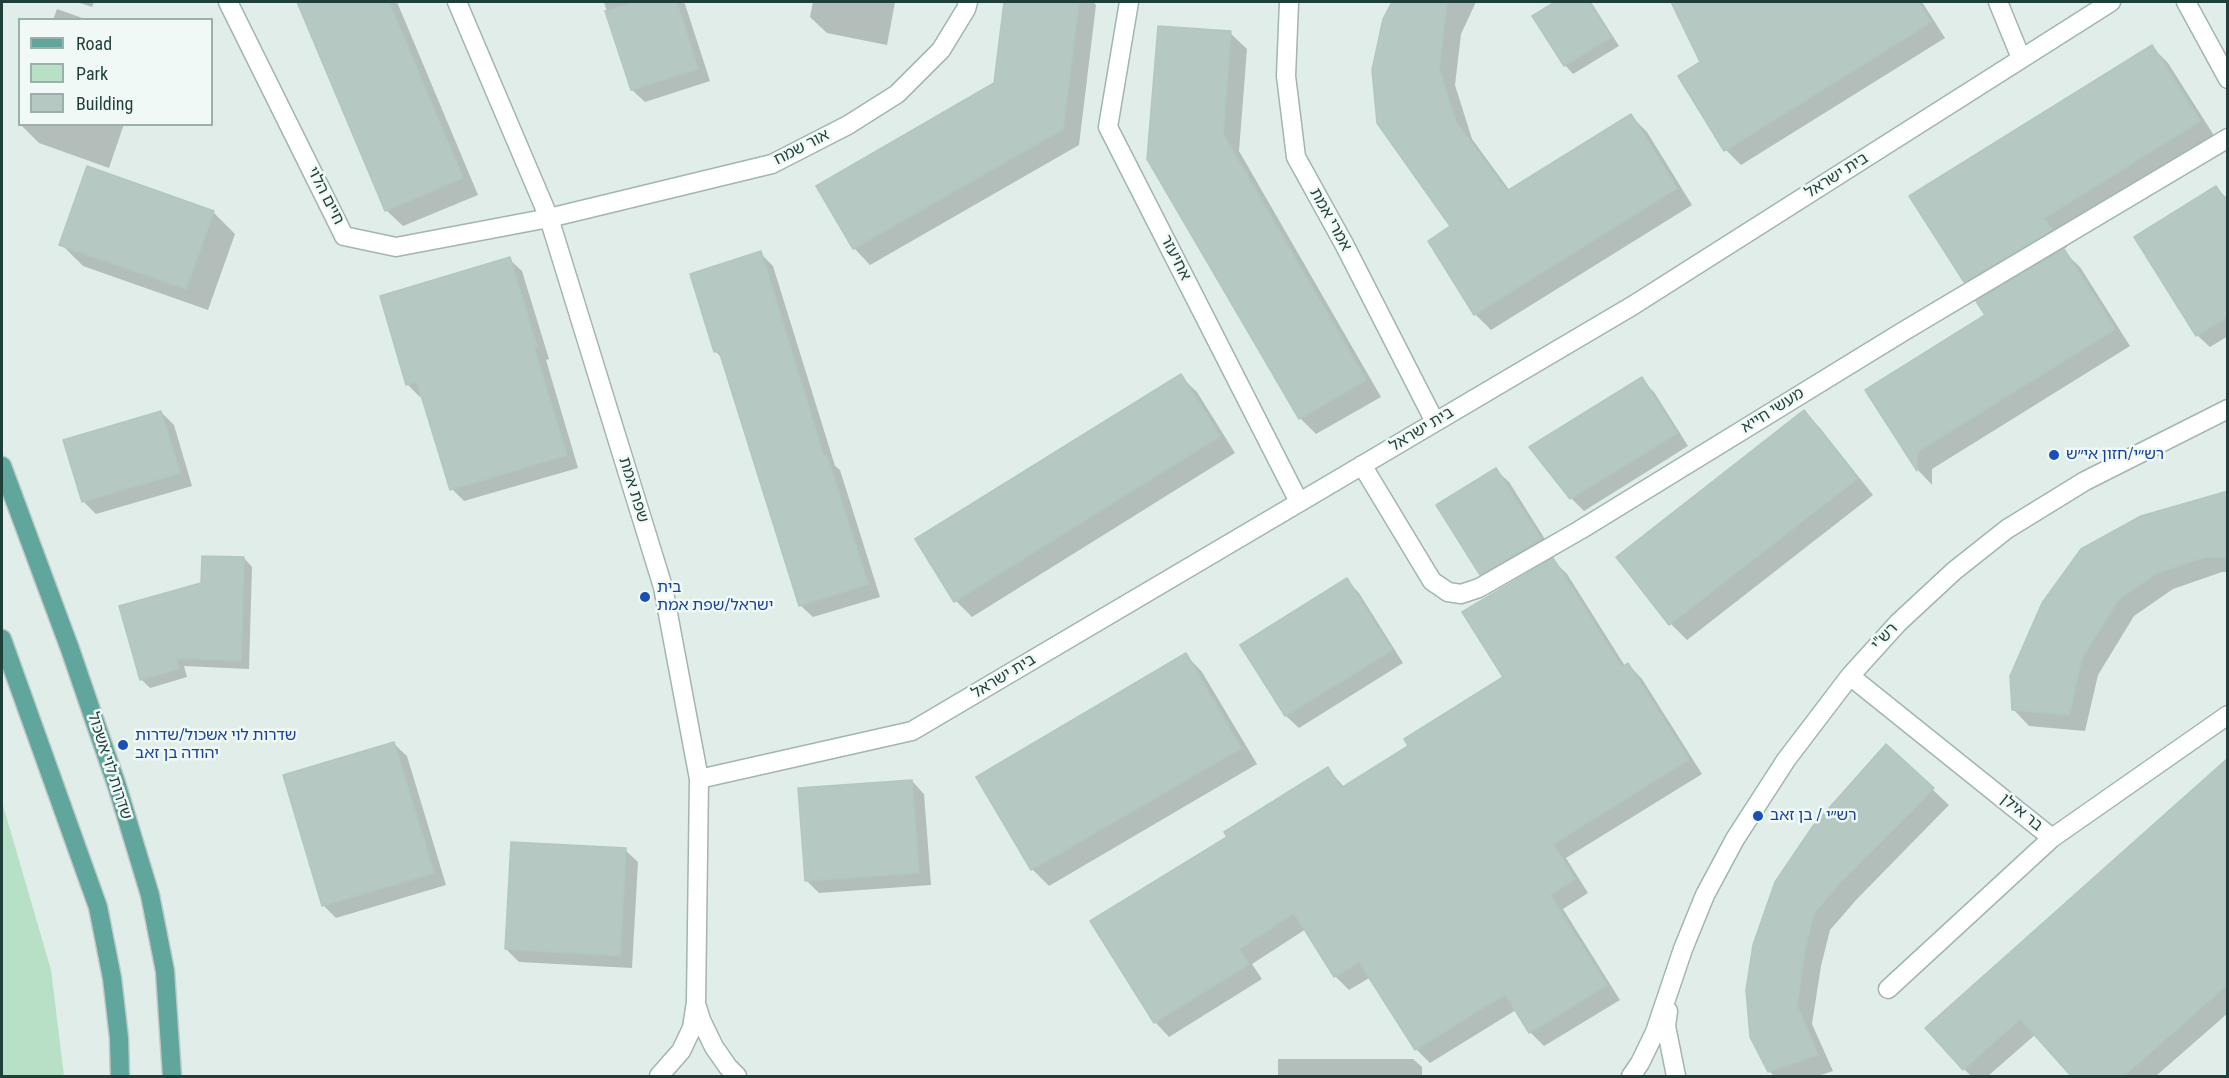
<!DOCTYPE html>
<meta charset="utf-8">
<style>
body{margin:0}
#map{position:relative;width:2229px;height:1078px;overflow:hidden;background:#e0ede8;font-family:"Roboto Condensed",sans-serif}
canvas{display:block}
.frame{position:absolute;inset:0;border:3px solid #1f3f3a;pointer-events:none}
.legend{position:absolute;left:18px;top:18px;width:195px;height:108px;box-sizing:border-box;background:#f1f9f6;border:2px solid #9dafab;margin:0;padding:8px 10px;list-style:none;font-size:18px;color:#1f3f3a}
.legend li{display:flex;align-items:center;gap:12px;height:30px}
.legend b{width:30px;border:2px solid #9dafab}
</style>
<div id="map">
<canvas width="2229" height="1078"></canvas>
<div class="frame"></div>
<ul class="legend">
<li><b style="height:8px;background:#60a69c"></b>Road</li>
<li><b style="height:16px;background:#b7e0c7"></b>Park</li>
<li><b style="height:16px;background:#b5c8c2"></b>Building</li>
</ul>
</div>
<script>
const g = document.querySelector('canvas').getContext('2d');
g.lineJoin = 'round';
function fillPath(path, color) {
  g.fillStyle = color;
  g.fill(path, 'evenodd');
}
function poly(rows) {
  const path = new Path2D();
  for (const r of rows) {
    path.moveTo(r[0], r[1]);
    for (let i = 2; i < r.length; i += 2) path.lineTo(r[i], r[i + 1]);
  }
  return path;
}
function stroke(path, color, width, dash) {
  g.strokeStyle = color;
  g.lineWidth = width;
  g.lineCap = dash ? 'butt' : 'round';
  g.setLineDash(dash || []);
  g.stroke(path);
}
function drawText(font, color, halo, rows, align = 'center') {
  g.font = font + ' "Roboto Condensed","Noto Sans Hebrew",sans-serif';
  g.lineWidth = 5;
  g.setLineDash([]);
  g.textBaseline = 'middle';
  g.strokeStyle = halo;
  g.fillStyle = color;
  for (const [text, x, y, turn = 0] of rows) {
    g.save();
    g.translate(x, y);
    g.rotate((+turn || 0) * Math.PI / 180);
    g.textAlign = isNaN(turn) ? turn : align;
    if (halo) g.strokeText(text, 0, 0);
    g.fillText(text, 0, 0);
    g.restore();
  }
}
fillPath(poly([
 [2,802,51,970,64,1076,2,1076]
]), '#b7e0c7');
fillPath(poly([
 [77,2,94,2,92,7],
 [299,2,397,2,478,195,403,226,386,210],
 [604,2,683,2,685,4,710,81,645,102,632,90],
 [813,2,895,2,887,45,827,33,810,17],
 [1006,2,1093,2,1096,5,1079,145,870,265,854,248,996,84],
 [1393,2,1476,2,1461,34,1455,85,1472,139,1510,191,1631,116,1647,132,1692,205,1491,330,1475,314,1453,227,1385,20],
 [1557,2,1591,2,1619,46,1573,74,1565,65,1534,16],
 [1672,2,1762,2,1770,20,1800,2,1922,2,1945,38,1741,165,1726,150,1702,62],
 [57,9,88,20,53,20],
 [1230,33,1247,49,1239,151,1381,397,1316,434,1300,418,1149,158],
 [2152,47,2168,63,2215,137,2059,234,2067,247,2062,250,2080,267,2130,346,1932,469,1932,485,1918,470,1867,390,1987,316,1983,299,1965,281],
 [20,124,124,124,109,168,39,143],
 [2216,188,2228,199,2228,336,2210,347,2197,335],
 [213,212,235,234,208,310,83,266,61,244],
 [760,253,773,266,835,466,840,470,880,597,813,617,800,605,723,359,716,352],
 [509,259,522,271,549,359,546,360,578,468,464,501,452,489,423,396,420,397,408,385,382,297],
 [1180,376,1197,392,1235,453,972,617,956,601],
 [1641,379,1654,392,1688,446,1584,511,1571,498],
 [161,412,174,425,192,486,96,514,84,502,65,441],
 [1804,412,1820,428,1873,495,1687,640,1671,624,1618,557],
 [1496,470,1509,482,1553,552,1493,586,1481,574],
 [2228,496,2228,572,2222,572,2173,589,2134,616,2098,675,2085,731,2029,726,2013,709,2082,551],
 [244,558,252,567,249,669,184,666,187,677,150,688,141,679],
 [1553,560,1567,574,1625,666,1628,664,1642,679,1702,774,1566,858,1588,893,1563,909,1620,1000,1544,1046,1530,1032,1516,1010,1430,1063,1416,1049,1371,977,1349,990,1335,976,1306,929,1252,964,1262,979,1169,1037,1155,1022,1092,922,1229,837,1328,769,1345,788,1410,747,1505,678],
 [1347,580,1359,593,1403,663,1299,728,1286,716,1242,645],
 [1186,655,1202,672,1257,764,1049,886,1032,869,978,777],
 [394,744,407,756,446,885,336,918,323,905],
 [2228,760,2228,1013,2156,1076,2074,1076,2036,1034,1988,1076,1971,1076,1964,1069],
 [912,781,924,794,931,885,819,893,806,880],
 [1932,789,1949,805,1857,899,1830,930,1821,966,1812,1024,1833,1071,1818,1076,1774,1076,1769,1071,1814,827],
 [625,850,638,862,632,968,519,962,506,949],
 [1278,1059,1413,1059,1422,1067,1422,1076,1278,1076]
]), '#0003');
const building = poly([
 [297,2,389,2,463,178,385,211,297,2],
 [636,2,677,2,698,69,631,90,605,11,636,2],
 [1004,2,1079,2,1063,129,853,249,816,186,994,83,1004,2],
 [1392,2,1447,2,1439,68,1456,122,1507,191,1631,114,1677,188,1474,315,1428,241,1450,226,1377,123,1372,70,1383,19,1392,2],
 [1555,2,1589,2,1611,37,1564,66,1532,16,1555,2],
 [1671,2,1918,2,1931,22,1724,151,1678,76,1700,62,1671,2],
 [1158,26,1231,31,1223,134,1366,380,1299,419,1147,159,1158,26],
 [2152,45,2200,121,2044,218,2052,230,1964,282,1909,196,2152,45],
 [87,166,214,211,186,289,59,245,87,166],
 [2216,186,2228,204,2228,316,2196,336,2134,237,2216,186],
 [2064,249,2115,329,1917,452,1917,471,1865,390,1985,315,1976,301,2064,249],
 [761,251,824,457,827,456,868,584,799,606,719,351,714,352,690,274,761,251],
 [510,257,537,347,534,348,567,455,450,490,417,382,406,385,380,296,510,257],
 [1181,374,1220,436,954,602,915,539,1181,374],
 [1642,377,1677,433,1570,499,1529,447,1642,377],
 [1804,410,1858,478,1669,625,1616,557,1804,410],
 [161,411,180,473,82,502,63,440,161,411],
 [1496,468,1541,539,1480,575,1436,505,1496,468],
 [2228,491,2228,557,2205,557,2157,573,2118,600,2082,658,2069,715,2012,710,2010,676,2042,603,2081,549,2141,516,2228,491],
 [202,556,244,557,241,661,176,658,179,669,140,680,119,606,201,583,202,556],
 [1553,558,1622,667,1628,663,1689,759,1553,844,1575,879,1550,895,1607,985,1529,1033,1505,994,1415,1050,1359,962,1334,977,1294,913,1239,949,1249,964,1154,1023,1090,921,1227,837,1224,832,1328,767,1341,788,1408,746,1404,739,1503,677,1462,612,1553,558],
 [1347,578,1392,650,1285,716,1240,645,1347,578],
 [1186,653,1241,748,1031,870,976,777,1186,653],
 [394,742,434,873,322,906,283,775,394,742],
 [1886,744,1934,788,1840,883,1814,913,1805,949,1797,1006,1818,1055,1768,1072,1750,1037,1746,990,1753,945,1775,882,1813,826,1886,744],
 [2228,758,2228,984,2123,1077,2072,1077,2020,1019,1963,1070,1925,1028,2228,758],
 [912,780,919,873,805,881,798,788,912,780],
 [511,842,626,848,620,956,505,949,511,842]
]);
fillPath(building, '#b5c8c2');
stroke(building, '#b2c7c1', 1.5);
const minor = poly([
 [228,2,344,236,396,247,549,218,772,164,848,125,897,94,941,50,966,9,968,2],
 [457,2,549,218,663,587,699,779,696,1002,692,1028,681,1051,659,1076],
 [1129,2,1108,127,1299,502],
 [1289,2,1286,76,1296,157,1344,244,1435,422],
 [1998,2,2021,58],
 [2186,2,2228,79],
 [1362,465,1432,581,1448,592,1461,594,1479,588,1580,530,1904,331,2228,138],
 [1850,676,2052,838,2228,715],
 [699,779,912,731,1632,306,2111,2],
 [1888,989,2052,838],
 [697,1007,701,1020,714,1047,728,1067,737,1076],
 [1668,1011,1666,1026,1676,1076],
 [1631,1076,1640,1063,1655,1032,1683,949,1705,895,1735,839,1786,760,1850,676,1898,623,1954,571,2007,529,2085,481,2228,409]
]);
const major = poly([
 [2,466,70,649,117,786,150,895,165,971,172,1076],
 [2,639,98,907,112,978,119,1038,120,1076]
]);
stroke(minor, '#a2b5b0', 21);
stroke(major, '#c0c9c8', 21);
stroke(minor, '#fff', 18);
stroke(major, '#60a69c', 18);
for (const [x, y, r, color] of [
 [2054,455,6,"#1a4fb4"],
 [645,597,6,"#1a4fb4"],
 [123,745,6,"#1a4fb4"],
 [1758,816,6,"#1a4fb4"]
]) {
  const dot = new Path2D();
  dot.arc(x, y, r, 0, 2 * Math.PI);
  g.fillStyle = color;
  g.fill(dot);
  stroke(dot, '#f1f9f6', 2);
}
drawText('16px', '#1f3f3a', '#f1f9f6', [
 ["אור שמח",802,148,-27],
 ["בית ישראל",1837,176,-32],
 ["חיים הלוי",325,196,63],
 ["אמרי אמת",1330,220,61],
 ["אחיעזר",1175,258,63],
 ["מעשי חייא",1773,411,-32],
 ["בית ישראל",1422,430,-31],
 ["שפת אמת",633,490,73],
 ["רש\"י",1885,637,-47],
 ["בית ישראל",1004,677,-31],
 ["שדרות לוי אשכול",109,766,72],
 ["בר אילן",2021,813,39]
]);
drawText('16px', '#164399', '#f1f9f6', [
 ["רש״י/חזון אי״ש",2066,455],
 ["בית",657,588],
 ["ישראל/שפת אמת",657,606],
 ["שדרות לוי אשכול/שדרות",135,736],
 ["יהודה בן זאב",135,754],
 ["רש״י / בן זאב",1770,816]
], 'left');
</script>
